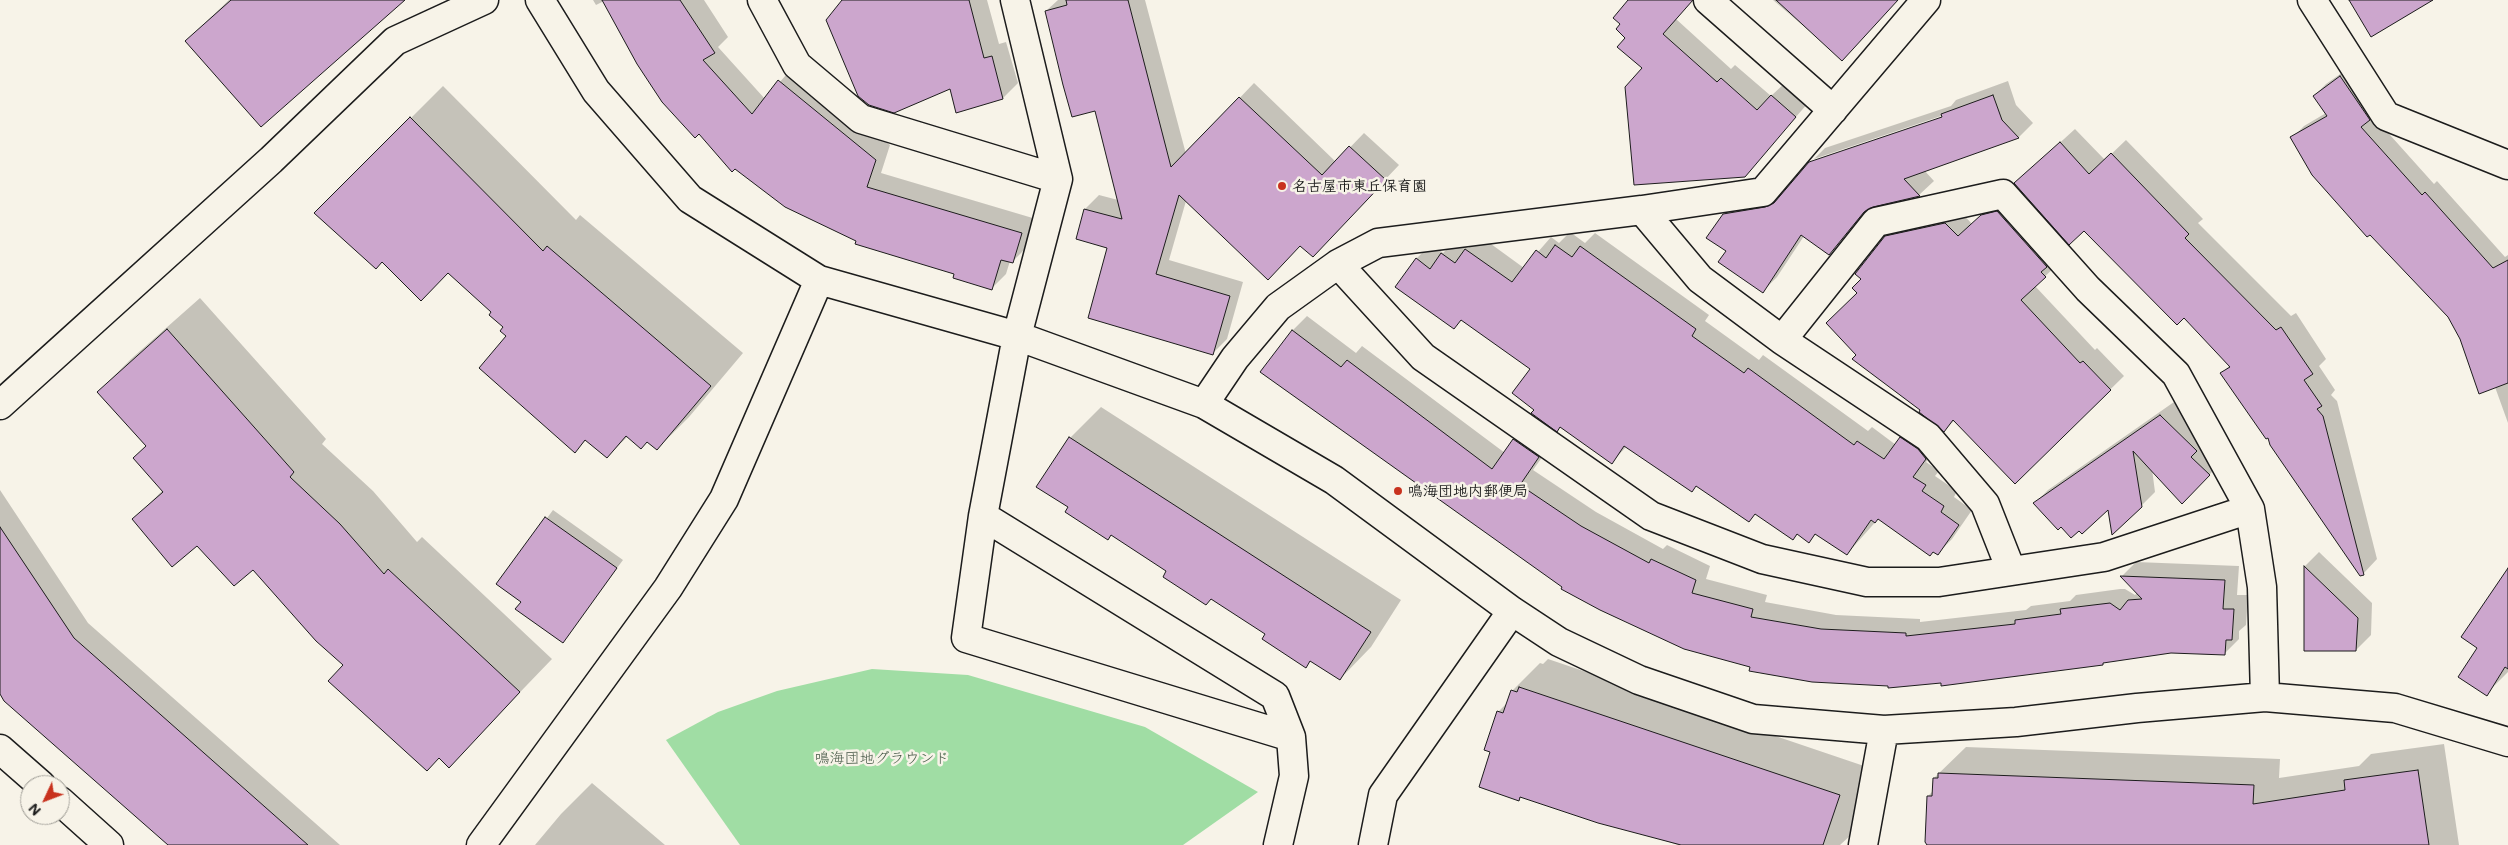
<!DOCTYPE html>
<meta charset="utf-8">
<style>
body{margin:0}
#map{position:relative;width:2508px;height:845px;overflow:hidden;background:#f7f3e8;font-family:Mali,sans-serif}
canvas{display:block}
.north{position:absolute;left:20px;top:775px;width:50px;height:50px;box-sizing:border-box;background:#f7f3e8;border:1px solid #9f9d96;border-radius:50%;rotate:227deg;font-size:14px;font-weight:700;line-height:20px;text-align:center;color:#1c1c1c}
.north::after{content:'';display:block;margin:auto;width:18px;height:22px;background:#c8321e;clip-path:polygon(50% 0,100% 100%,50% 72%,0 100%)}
</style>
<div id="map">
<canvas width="2508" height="845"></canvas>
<div class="north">N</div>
</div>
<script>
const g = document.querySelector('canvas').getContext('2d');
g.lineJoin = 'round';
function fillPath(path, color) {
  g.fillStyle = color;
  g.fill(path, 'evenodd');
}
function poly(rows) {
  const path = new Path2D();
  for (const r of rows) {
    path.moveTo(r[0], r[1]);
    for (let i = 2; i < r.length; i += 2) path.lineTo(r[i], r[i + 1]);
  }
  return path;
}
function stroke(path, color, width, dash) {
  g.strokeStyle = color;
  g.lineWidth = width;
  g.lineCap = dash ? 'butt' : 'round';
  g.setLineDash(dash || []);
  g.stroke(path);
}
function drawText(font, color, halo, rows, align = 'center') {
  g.font = font + ' Mali,"Klee One",sans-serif';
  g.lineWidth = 5;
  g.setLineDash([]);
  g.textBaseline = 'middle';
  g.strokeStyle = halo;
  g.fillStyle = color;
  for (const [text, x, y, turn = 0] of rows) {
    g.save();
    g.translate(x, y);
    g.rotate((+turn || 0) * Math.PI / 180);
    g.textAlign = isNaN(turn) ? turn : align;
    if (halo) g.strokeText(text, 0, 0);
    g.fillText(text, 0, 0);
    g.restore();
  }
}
fillPath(poly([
 [872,669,968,675,1145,727,1258,792,1183,845,740,845,666,740,718,712,777,691]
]), '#a0dda4');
fillPath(poly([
 [229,0,404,0,186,41],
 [593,0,704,0,728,37,718,47,765,99,793,67,890,145,881,173,1036,219,1027,247,1012,262,1010,261,1006,274,991,289,956,274,857,241,604,1,596,5],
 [844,0,987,0,999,44,1006,42,1018,83,1003,98,957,111,950,87],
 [1058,0,1145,0,1186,154,1254,83,1336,162,1364,133,1399,165,1327,241,1301,244,1186,201,1169,260,1243,282,1227,339,1213,353,1109,247,1077,238,1085,209,1099,195,1118,200,1096,109,1046,11],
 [1630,0,1693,0,1676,19,1731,69,1735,65,1771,96,1786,82,1809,102,1744,176,1644,68,1622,24],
 [1773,0,1897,0,1842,59],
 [2353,65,2373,116,2434,184,2437,181,2505,257,2508,255,2508,423,2495,387,2449,316,2370,233,2292,138,2304,126,2326,113,2314,96,2326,84],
 [2008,81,2016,105,2033,123,2019,137,1924,170,1934,181,1919,195,1869,207,1829,254,1804,236,1777,277,1763,291,1727,251,1724,215,1739,200,1781,194,1948,117,1947,114,1814,159,1825,148,1951,106,1956,100],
 [443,86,576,220,580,215,743,353,689,417,657,449,647,440,628,436,607,457,586,440,575,451,507,336,505,327,493,312,449,271,383,260,316,213],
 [2075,129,2105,160,2126,140,2203,219,2198,223,2291,316,2296,313,2326,359,2319,366,2335,390,2331,395,2337,401,2377,559,2363,574,2268,435,2222,373,2230,365,2184,316,2031,169],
 [1996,202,2059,263,2035,286,2095,350,2097,348,2124,376,2015,483,1955,420,1944,430,1858,355,1859,292,1863,279,1886,237,1900,223,1959,210,1972,224],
 [1570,232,1585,243,1595,233,1709,315,1705,321,1759,360,1763,355,1868,431,1872,427,1896,445,1915,424,1939,444,1926,462,1939,471,1935,476,1957,491,1954,497,1972,510,1952,539,1938,553,1879,518,1847,554,1816,534,1809,541,1798,534,1793,539,1756,513,1749,521,1697,485,1627,446,1612,462,1561,426,1557,430,1535,410,1532,369,1463,319,1454,327,1397,286,1417,258,1431,244,1443,253,1456,240,1468,248,1480,236,1524,268,1551,237,1559,243],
 [200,298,326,439,322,444,373,491,417,542,422,537,552,659,449,766,344,665,253,568,134,519,163,490,147,446,98,392,131,359],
 [1307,316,1356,353,1362,346,1505,453,1529,425,1553,442,1533,470,1596,512,1663,549,1667,545,1710,566,1706,579,1767,595,1765,602,1836,615,1920,619,1920,622,2026,610,2031,606,2070,601,2076,595,2120,589,2125,589,2135,595,2138,592,2122,576,2136,562,2239,566,2237,595,2248,595,2246,625,2239,631,2239,639,2224,654,2171,652,2105,661,2103,664,1942,682,1889,684,1751,666,1564,587,1292,331],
 [2174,402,2210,436,2223,461,2182,502,2152,469,2155,492,2141,506,2109,507,2079,529,2061,525,2035,503,2048,490],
 [1101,407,1401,600,1371,647,1340,679,1312,660,1306,666,1267,634,1112,534,1108,538,1070,507,1070,438],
 [0,490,88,623,340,845,170,845,0,692],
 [553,510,623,560,563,641,522,601,498,584],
 [2319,552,2372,603,2371,635,2356,650,2305,650,2305,566],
 [2508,571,2508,672,2486,694,2479,648],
 [1548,659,1867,767,1858,794,1864,796,1852,834,1840,845,1678,845,1522,796,1519,799,1492,751,1498,712,1509,701,1512,691,1540,663,1543,664],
 [2444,744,2459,845,1926,845,1928,796,1934,790,1934,778,1966,747,2280,759,2279,778,2359,766,2371,754],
 [592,783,665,845,535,845,561,814]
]), '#0003');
const building = poly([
 [231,0,405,0,261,127,185,41,231,0],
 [602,0,680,0,715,53,703,60,752,114,778,80,876,160,867,187,1022,233,1013,263,1001,260,992,290,953,278,954,274,855,244,856,241,785,207,735,169,732,172,699,134,695,138,662,102,637,64,602,0],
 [842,0,969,0,984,58,992,56,1003,99,956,113,950,89,894,113,869,105,858,96,826,20,842,0],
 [1066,0,1128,0,1171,167,1239,97,1322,175,1349,146,1386,180,1313,257,1300,246,1268,280,1179,195,1156,274,1230,296,1213,355,1088,318,1107,248,1076,239,1084,209,1122,219,1095,111,1072,117,1063,85,1045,11,1067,5,1066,0],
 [1628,0,1693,0,1663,34,1717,82,1721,78,1757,110,1771,95,1796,117,1745,177,1634,185,1625,87,1642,68,1617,47,1625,38,1616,29,1620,24,1613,18,1628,0],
 [1776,0,1898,0,1842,61,1776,0],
 [2349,0,2433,0,2371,37,2349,0],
 [2340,76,2370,120,2361,127,2422,195,2425,192,2493,268,2508,260,2508,383,2479,394,2460,339,2448,317,2370,235,2367,237,2312,175,2290,137,2327,116,2313,96,2340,76],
 [1993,95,2002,120,2019,138,1904,179,1920,196,1873,207,1864,212,1829,255,1801,235,1763,293,1718,262,1726,251,1706,238,1723,214,1765,207,1774,203,1809,162,1942,117,1941,114,1993,95],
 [410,117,543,251,547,246,711,386,657,450,647,442,641,449,626,436,607,458,585,440,575,453,479,368,506,336,500,331,503,327,489,315,491,312,448,273,421,301,382,262,376,269,314,213,410,117],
 [2060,142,2089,174,2111,153,2189,234,2185,238,2276,330,2281,327,2313,374,2304,380,2322,406,2317,409,2323,416,2364,575,2360,576,2270,445,2268,438,2266,439,2220,373,2230,367,2184,318,2177,325,2084,231,2069,245,2014,183,2060,142],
 [1997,211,2047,267,2041,272,2046,277,2021,300,2080,363,2083,361,2111,390,2015,484,1953,420,1944,432,1919,412,1920,410,1852,359,1856,355,1826,323,1857,293,1852,288,1861,279,1855,274,1885,236,1945,223,1958,236,1981,215,1997,211],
 [1555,245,1572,257,1580,246,1696,329,1692,336,1744,373,1748,368,1854,445,1857,441,1884,459,1900,437,1918,449,1926,459,1913,477,1926,485,1922,491,1944,506,1941,512,1959,525,1938,555,1933,552,1930,556,1878,519,1875,523,1871,520,1847,555,1815,534,1809,543,1797,534,1793,540,1755,514,1749,522,1696,486,1692,492,1624,446,1612,464,1560,427,1557,432,1531,413,1534,410,1512,393,1530,369,1461,320,1454,329,1395,287,1416,258,1430,269,1441,253,1455,263,1465,249,1512,282,1536,250,1546,258,1555,245],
 [167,329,294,472,290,477,340,524,384,574,388,569,520,692,449,768,439,758,427,771,328,681,343,665,316,641,253,570,234,586,197,546,172,567,132,519,163,492,133,458,146,446,97,392,167,329],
 [1292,330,1341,367,1347,360,1492,469,1513,439,1539,457,1520,485,1581,526,1649,563,1651,559,1696,580,1692,593,1753,609,1751,617,1821,629,1906,633,1906,636,2015,624,2015,620,2061,614,2060,609,2110,603,2120,610,2128,600,2142,599,2120,576,2225,580,2223,609,2234,609,2232,640,2226,640,2225,655,2171,653,2103,663,2103,665,1941,686,1941,683,1888,688,1888,686,1812,682,1749,671,1750,667,1684,649,1600,610,1561,589,1562,587,1260,372,1292,330],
 [2160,415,2197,451,2191,457,2210,475,2182,504,2133,451,2142,507,2112,535,2108,510,2082,534,2079,531,2071,538,2061,527,2058,530,2033,503,2160,415],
 [1069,437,1371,632,1340,680,1310,661,1306,668,1262,639,1265,634,1211,599,1206,605,1163,577,1166,571,1111,535,1108,540,1065,512,1068,507,1036,487,1069,437],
 [545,517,617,568,563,643,515,609,521,602,496,584,545,517],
 [0,527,74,638,308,845,168,845,4,701,0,694,0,527],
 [2304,566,2358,618,2356,651,2304,651,2304,566],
 [2508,568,2508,669,2505,667,2487,696,2458,677,2477,648,2461,637,2508,568],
 [1519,687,1840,795,1823,845,1681,845,1598,823,1520,797,1519,801,1479,787,1490,752,1484,750,1497,711,1503,713,1511,690,1517,692,1519,687],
 [2418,770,2429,845,1927,845,1925,842,1927,796,1932,796,1933,778,1938,778,1938,773,2254,785,2253,804,2345,790,2344,780,2418,770]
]);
fillPath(building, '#cca6cd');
stroke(building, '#1c1c1c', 1);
const minor = poly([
 [540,0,596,91,690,199,819,280,1017,336,1204,404,1334,480,1512,611,1559,642,1639,680,1753,719,1884,730,2016,722,2137,708,2265,697,2395,708,2508,742],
 [762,0,797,65,861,119,1058,179],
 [1015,0,1058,179,1017,336,983,516,966,638,1291,737],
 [1708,0,1833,110],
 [2312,0,2386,116,2508,165],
 [1642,210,1700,279,1782,340,1928,437,1985,504,2011,570],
 [1338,264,1423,357,1651,516,1762,559,1867,582,1939,582,2104,557,2250,509,2262,587,2265,697],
 [1782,340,1876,222,2003,194,2088,289,2176,374,2250,509],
 [1204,404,1235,358,1278,307,1338,264,1378,243,1642,210,1763,192,1926,0],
 [0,405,271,160,395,41,484,0],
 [983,516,1275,696,1291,737,1294,776,1278,845],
 [0,749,41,785],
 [60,801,109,845],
 [481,845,668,588,724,499,819,280],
 [1373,845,1383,795,1512,611],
 [1863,845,1884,730]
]);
stroke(minor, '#1c1c1c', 31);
stroke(minor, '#f7f3e8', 28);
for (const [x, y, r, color] of [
 [1282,186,5,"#c8321e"],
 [1398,491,5,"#c8321e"]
]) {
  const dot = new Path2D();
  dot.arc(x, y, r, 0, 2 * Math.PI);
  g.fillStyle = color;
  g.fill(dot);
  stroke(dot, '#f7f3e8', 2);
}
drawText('bold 15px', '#1c1c1c', '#f7f3e8', [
 ["名古屋市東丘保育園",1292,186],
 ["鳴海団地内郵便局",1408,491]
], 'left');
drawText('15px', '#445645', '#f7f3e8', [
 ["鳴海団地グラウンド",882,758]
]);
</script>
